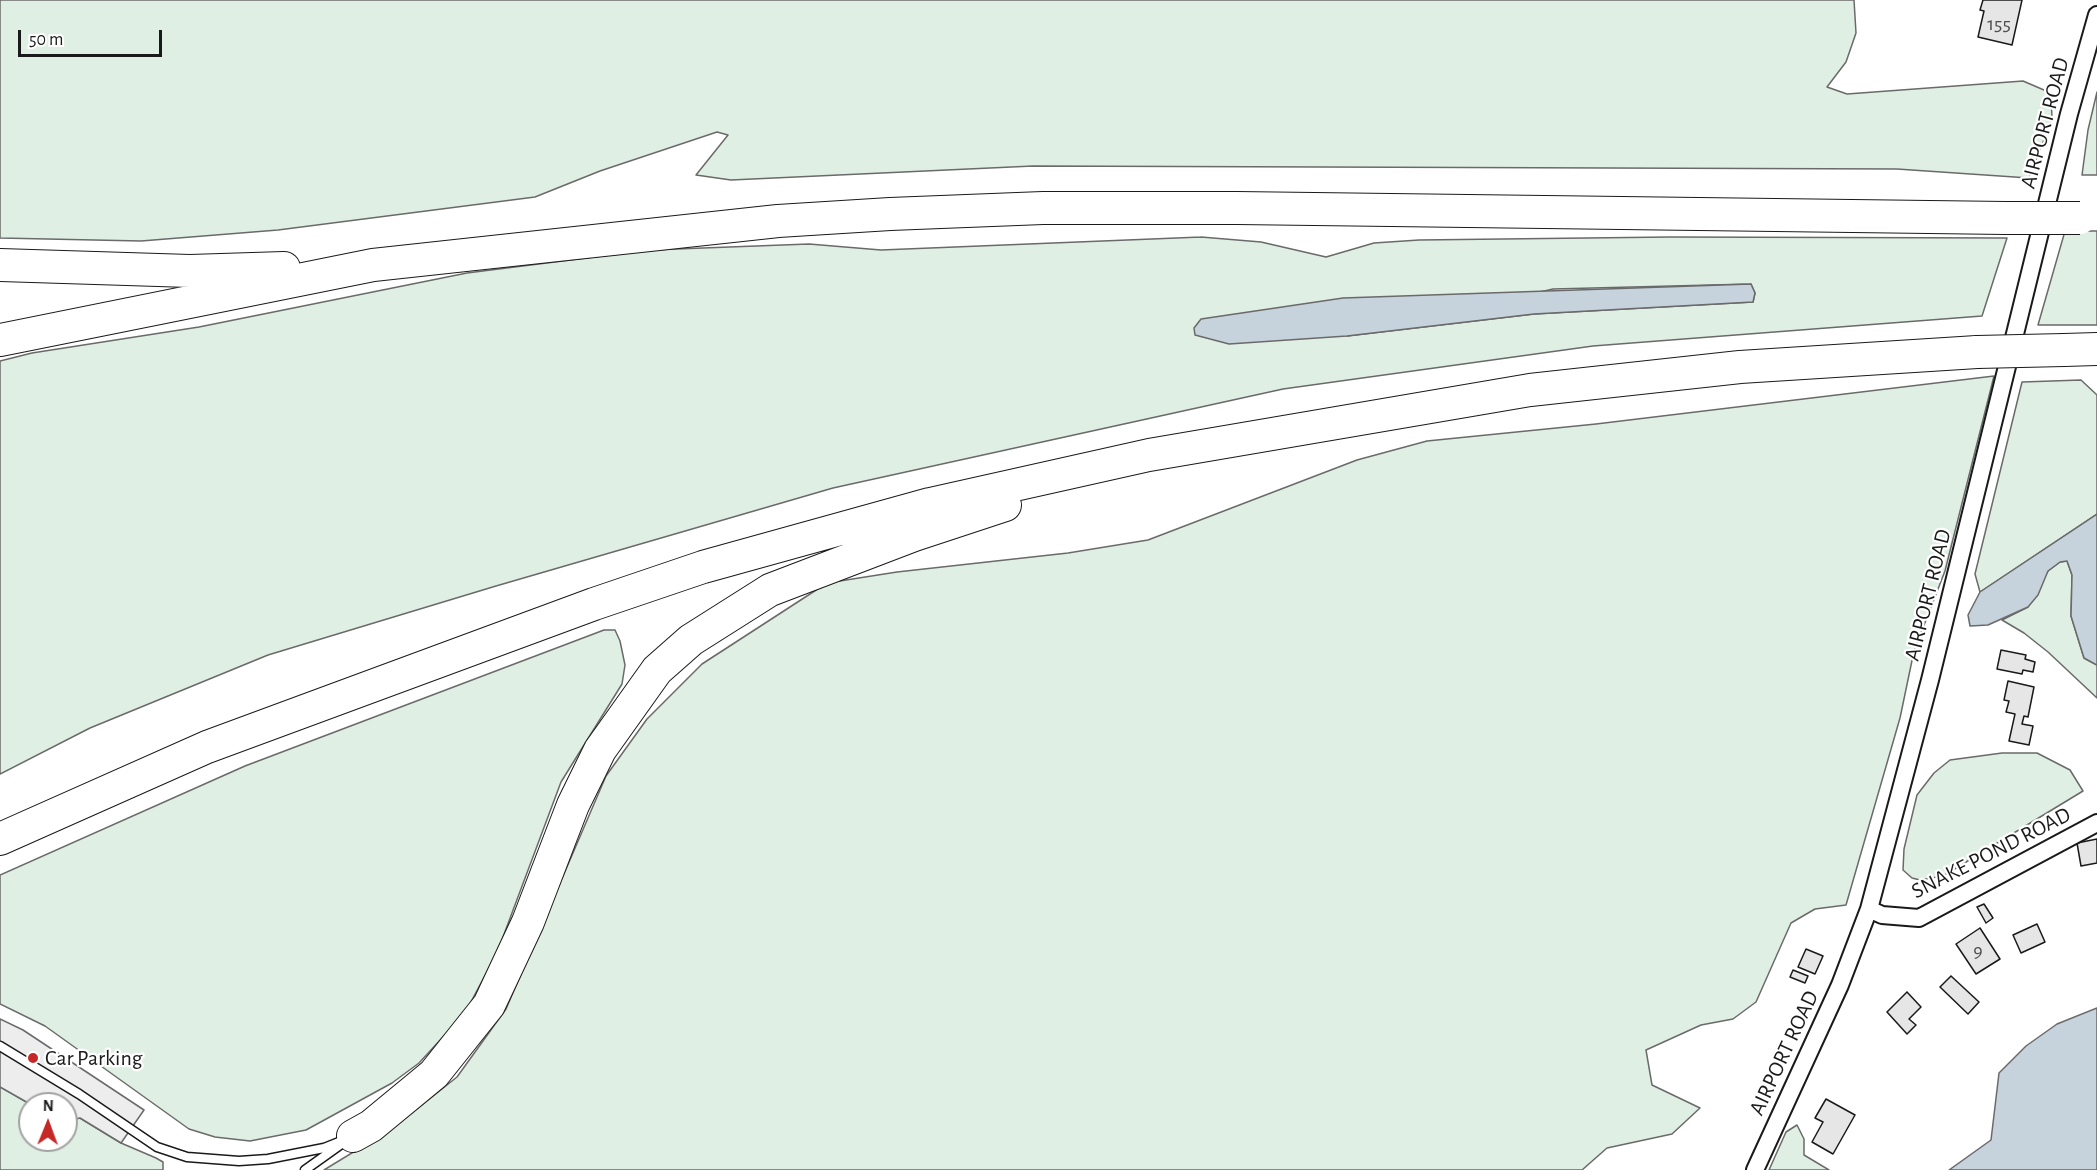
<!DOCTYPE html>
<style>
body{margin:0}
#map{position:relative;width:2097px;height:1170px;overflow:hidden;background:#fff;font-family:"Alegreya Sans",sans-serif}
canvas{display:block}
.north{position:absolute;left:18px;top:1092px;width:60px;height:60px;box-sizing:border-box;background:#fff;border:2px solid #a3a3a3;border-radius:50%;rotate:1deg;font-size:16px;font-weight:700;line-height:24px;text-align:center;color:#1a1a1a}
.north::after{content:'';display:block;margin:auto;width:21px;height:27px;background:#c62828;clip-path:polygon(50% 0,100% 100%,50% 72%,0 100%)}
.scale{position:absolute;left:18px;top:30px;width:144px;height:27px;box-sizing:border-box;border:3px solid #1a1a1a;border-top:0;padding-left:8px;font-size:18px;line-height:21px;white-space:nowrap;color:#1a1a1a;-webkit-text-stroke:4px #fff;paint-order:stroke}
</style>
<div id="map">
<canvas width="2097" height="1170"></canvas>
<div class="north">N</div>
<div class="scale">50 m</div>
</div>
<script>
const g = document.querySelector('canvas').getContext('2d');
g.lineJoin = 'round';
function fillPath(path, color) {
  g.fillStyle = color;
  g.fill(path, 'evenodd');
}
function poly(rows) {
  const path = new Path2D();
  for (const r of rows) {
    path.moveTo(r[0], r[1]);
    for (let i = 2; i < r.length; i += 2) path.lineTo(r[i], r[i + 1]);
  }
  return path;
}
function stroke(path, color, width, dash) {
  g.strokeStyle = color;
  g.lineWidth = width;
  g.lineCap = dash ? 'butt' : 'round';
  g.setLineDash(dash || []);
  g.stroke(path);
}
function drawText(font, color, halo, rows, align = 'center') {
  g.font = font + ' "Alegreya Sans",sans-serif';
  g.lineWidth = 4.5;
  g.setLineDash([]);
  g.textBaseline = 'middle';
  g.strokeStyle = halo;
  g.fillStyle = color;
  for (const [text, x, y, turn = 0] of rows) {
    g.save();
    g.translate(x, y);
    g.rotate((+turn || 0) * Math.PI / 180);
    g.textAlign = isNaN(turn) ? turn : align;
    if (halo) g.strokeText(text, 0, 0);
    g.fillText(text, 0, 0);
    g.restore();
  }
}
const green = poly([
 [0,0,1854,0,1856,33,1846,62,1827,87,1847,94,2023,81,2051,93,2052,119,2029,178,1897,169,1033,166,731,180,696,175,728,135,717,132,600,171,535,197,278,230,141,241,0,238,0,0],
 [2097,92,2097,175,2082,175,2088,130,2097,92],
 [2065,231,2097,231,2097,325,2038,325,2065,231],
 [1201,237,1261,242,1326,257,1374,243,1419,240,1670,237,2007,238,1982,316,1593,346,1283,389,833,488,496,586,268,655,90,728,0,774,0,361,32,353,199,327,467,273,650,250,809,244,881,250,1201,237],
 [1751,284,1755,293,1753,302,1534,314,1347,336,1553,289,1751,284],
 [1994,376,1945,571,1914,651,1900,718,1846,905,1815,909,1791,923,1756,1002,1733,1019,1701,1025,1646,1050,1652,1085,1700,1108,1672,1134,1607,1148,1582,1170,324,1170,393,1128,457,1077,506,1009,606,776,647,719,702,664,827,583,897,572,1068,553,1148,540,1357,460,1427,441,1596,424,1994,376],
 [2081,380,2097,395,2097,514,1980,592,1975,574,2022,382,2081,380],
 [2067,561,2072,575,2071,616,2084,658,2097,665,2097,698,2048,652,2024,633,2002,620,2028,607,2048,571,2060,562,2067,561],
 [604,630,615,630,620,641,625,665,622,684,561,782,497,953,465,1013,419,1063,392,1083,306,1130,250,1141,215,1137,189,1129,45,1026,0,1004,0,875,245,766,604,630],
 [2002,753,2037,753,2070,770,2083,791,1943,876,1920,880,1912,878,1903,870,1904,849,1917,795,1934,773,1950,760,2002,753],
 [0,1087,30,1104,30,1140,66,1140,66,1121,80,1118,121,1143,156,1158,163,1162,163,1170,0,1170,0,1087],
 [1797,1125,1804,1139,1804,1155,1829,1170,1769,1170,1786,1132,1797,1125]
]);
fillPath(green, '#e0efe3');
stroke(green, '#6a6a6a', 1.5);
const parking = poly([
 [0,1019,23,1030,144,1110,121,1143,80,1118,66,1121,66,1104,30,1104,0,1087,0,1019]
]);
fillPath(parking, '#ededed');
stroke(parking, '#6a6a6a', 1.5);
const water = poly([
 [1751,284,1755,293,1753,302,1534,314,1347,336,1229,344,1195,335,1194,328,1201,319,1343,298,1751,284],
 [2097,514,2097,665,2084,658,2071,616,2072,575,2067,561,2060,562,2048,571,2038,595,2028,607,1988,625,1970,626,1968,615,1980,592,2097,514],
 [2097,1008,2097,1170,1949,1170,1991,1140,1999,1073,2026,1046,2057,1024,2097,1008]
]);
fillPath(water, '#c6d2dc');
stroke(water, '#6a6a6a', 1.5);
const building = poly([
 [1983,0,2022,0,2012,45,1978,37,1984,11,1980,10,1983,0],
 [2001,650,2026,655,2025,659,2035,662,2033,672,2023,670,2022,674,1997,669,2001,650],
 [2008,681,2034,687,2028,717,2024,716,2022,724,2033,726,2029,745,2009,741,2015,714,2006,712,2009,701,2004,700,2008,681],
 [2097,839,2097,863,2081,866,2077,843,2097,839],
 [1984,904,1993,918,1986,923,1977,907,1984,904],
 [2037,924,2045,942,2021,953,2013,935,2037,924],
 [1980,928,2000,959,1976,974,1956,944,1980,928],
 [1806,949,1823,956,1815,974,1798,967,1806,949],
 [1793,970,1808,976,1805,983,1790,977,1793,970],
 [1951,976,1979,1002,1968,1014,1940,987,1951,976],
 [1907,992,1921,1007,1909,1019,1916,1025,1907,1034,1887,1012,1907,992],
 [1826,1099,1855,1115,1833,1154,1812,1142,1823,1122,1815,1118,1826,1099]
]);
fillPath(building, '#e6e6e6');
stroke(building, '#1a1a1a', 1.5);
const lane = poly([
 [0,1046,79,1094,157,1147,187,1157,239,1161,268,1159,324,1148,349,1138],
 [305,1170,340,1145]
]);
const street = poly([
 [1869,909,1882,915,1919,918,2097,823],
 [1755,1170,1840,985,1869,909,1930,680,2069,114,2097,15]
]);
const highway = poly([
 [0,265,190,271,284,268],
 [0,340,373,265,778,221,890,214,1043,208,1237,208,2006,218],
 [2064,350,2097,349],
 [0,839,207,747,594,604,703,567,930,504,1149,455,1530,390,1740,367,1977,352],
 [353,1136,371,1126,434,1074,489,1005,528,922,573,805,600,750,657,670,691,640,770,590,914,535,1005,505]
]);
stroke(lane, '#1a1a1a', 11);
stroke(street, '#1a1a1a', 20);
stroke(highway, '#1a1a1a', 34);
stroke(lane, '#fff', 8);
stroke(street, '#fff', 16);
stroke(highway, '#fff', 32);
const highwayBridge = poly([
 [2006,218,2080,218],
 [1977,352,2064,350]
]);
stroke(highwayBridge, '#1a1a1a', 34, []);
stroke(highwayBridge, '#fff', 32);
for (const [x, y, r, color] of [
 [33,1058,6,"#c62828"]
]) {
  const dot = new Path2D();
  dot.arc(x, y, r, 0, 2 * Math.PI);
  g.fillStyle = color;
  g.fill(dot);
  stroke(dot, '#fff', 2);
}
drawText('20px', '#4d4d4d', null, [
 ["155",1999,24],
 ["9",1978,951]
]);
drawText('22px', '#1a1a1a', '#fff', [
 ["AIRPORT ROAD",2045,123,-75],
 ["AIRPORT ROAD",1928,595,-76],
 ["SNAKE POND ROAD",1991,853,-27],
 ["AIRPORT ROAD",1784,1053,-65]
]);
drawText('22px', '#1a1a1a', '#fff', [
 ["Car Parking",45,1058]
], 'left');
</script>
